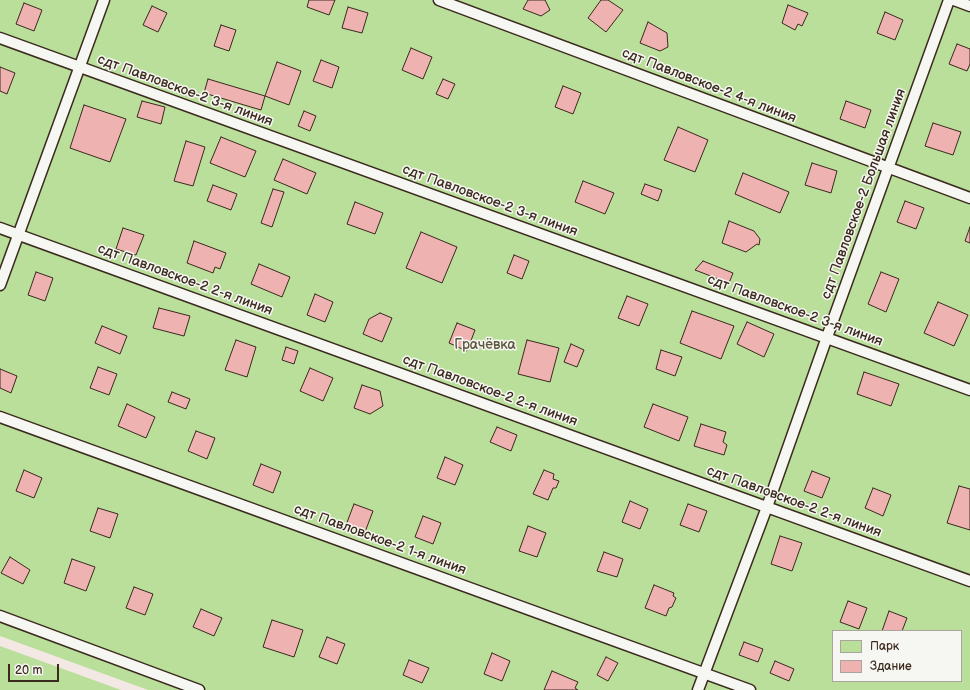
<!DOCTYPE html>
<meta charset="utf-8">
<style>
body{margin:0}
#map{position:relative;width:970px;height:690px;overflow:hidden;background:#f4e8e5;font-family:"Balsamiq Sans",sans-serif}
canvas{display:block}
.legend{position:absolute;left:832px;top:630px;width:130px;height:52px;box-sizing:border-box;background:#f6f6f2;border:1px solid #aba49d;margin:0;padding:5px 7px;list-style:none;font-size:12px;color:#3b2a1e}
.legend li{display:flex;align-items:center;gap:8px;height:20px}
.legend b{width:20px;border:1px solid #aba49d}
.scale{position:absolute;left:8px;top:664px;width:51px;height:18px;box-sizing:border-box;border:2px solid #3b2a1e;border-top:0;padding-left:5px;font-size:12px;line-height:14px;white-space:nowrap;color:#3b2a1e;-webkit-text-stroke:3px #f6f6f2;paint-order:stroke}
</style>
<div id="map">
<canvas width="970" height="690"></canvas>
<ul class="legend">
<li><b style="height:11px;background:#b9df9a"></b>Парк</li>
<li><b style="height:11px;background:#eeb2b1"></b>Здание</li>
</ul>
<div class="scale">20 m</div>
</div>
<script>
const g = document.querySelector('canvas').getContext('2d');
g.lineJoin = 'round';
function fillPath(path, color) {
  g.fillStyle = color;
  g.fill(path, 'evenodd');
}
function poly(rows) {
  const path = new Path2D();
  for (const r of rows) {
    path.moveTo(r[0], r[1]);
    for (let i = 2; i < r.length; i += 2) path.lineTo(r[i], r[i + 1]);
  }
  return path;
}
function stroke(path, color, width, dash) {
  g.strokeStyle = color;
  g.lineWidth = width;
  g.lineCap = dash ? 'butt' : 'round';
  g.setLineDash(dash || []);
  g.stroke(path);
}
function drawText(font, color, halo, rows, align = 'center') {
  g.font = font + ' "Balsamiq Sans",sans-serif';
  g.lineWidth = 3;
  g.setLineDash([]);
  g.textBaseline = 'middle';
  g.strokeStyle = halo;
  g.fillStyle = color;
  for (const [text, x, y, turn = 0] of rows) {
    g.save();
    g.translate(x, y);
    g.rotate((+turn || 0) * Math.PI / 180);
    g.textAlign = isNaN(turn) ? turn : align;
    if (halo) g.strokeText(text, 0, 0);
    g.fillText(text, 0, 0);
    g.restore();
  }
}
fillPath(poly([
 [0,0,970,0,970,690,148,690,0,636],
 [833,631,961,631,961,681,833,681],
 [0,646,121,690,0,690]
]), '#b9df9a');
const building = poly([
 [309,0,335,0,329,15,307,7,309,0],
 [528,0,545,0,550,10,541,16,523,9,528,0],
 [601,0,608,0,623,10,606,32,588,18,601,0],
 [24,3,42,10,34,31,16,24,24,3],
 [788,5,808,13,802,26,798,24,795,30,782,23,788,5],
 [152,6,167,13,158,32,143,25,152,6],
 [348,7,368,13,362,33,342,28,348,7],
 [885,12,903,20,895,40,877,33,885,12],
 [648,22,667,33,668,47,660,51,640,43,648,22],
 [221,25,236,30,229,51,214,46,221,25],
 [957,44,970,49,970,64,967,71,949,64,957,44],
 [411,48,432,57,423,79,402,70,411,48],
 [321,60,339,67,332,88,313,81,321,60],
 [277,62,301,71,289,105,265,96,277,62],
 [0,67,15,73,7,94,0,91,0,67],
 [208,79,265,96,261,110,204,93,208,79],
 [443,79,455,84,448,99,436,94,443,79],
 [563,86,581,93,573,114,555,107,563,86],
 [142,101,165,107,161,124,137,117,142,101],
 [846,101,871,110,865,128,840,119,846,101],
 [84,105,126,119,110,162,70,148,84,105],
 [304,111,316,116,310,131,298,126,304,111],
 [933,123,961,132,953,155,925,146,933,123],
 [678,127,708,140,695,172,664,160,678,127],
 [221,137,256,151,245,177,210,163,221,137],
 [186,141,205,147,193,186,174,181,186,141],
 [283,159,316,173,307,194,274,180,283,159],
 [812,163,837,171,831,193,805,185,812,163],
 [743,173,789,192,780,213,735,194,743,173],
 [583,181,614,193,605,214,575,202,583,181],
 [645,184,662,190,658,201,641,194,645,184],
 [213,185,237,194,231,210,207,201,213,185],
 [273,189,284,192,272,227,261,223,273,189],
 [905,201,924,208,916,229,897,222,905,201],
 [355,202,383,213,375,234,347,224,355,202],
 [729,221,754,231,760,239,759,245,757,244,746,252,722,243,729,221],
 [970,227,970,243,965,241,970,227],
 [123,228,144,235,136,255,116,249,123,228],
 [421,232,457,247,442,283,406,268,421,232],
 [194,241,226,253,220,269,215,267,213,273,187,263,194,241],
 [514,255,529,261,522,279,507,273,514,255],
 [703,261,733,273,729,283,695,270,703,261],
 [259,264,290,277,282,297,251,284,259,264],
 [36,272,53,278,45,301,28,295,36,272],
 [881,272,899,279,886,312,868,304,881,272],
 [315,294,333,302,325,322,307,315,315,294],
 [627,296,648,304,639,326,618,318,627,296],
 [938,302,968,315,954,346,924,333,938,302],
 [159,308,190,316,184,336,153,328,159,308],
 [692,311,734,326,721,359,680,343,692,311],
 [380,313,392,318,382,342,363,334,369,319,380,313],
 [747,322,774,334,764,357,737,344,747,322],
 [457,323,475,330,467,351,449,343,457,323],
 [102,326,127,336,120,354,95,343,102,326],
 [236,340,256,347,247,377,225,370,236,340],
 [527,340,559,348,550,382,518,374,527,340],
 [571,344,584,350,577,367,564,362,571,344],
 [286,347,298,351,294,364,282,360,286,347],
 [661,350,682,357,675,376,656,369,661,350],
 [98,367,117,374,109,395,90,388,98,367],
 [310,368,333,378,323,401,300,391,310,368],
 [0,369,17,376,11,393,0,388,0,369],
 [864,372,899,384,891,406,857,394,864,372],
 [362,385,380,391,383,406,370,414,354,408,362,385],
 [172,392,190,399,186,409,168,402,172,392],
 [127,404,155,417,146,438,118,426,127,404],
 [653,404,688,417,679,441,644,427,653,404],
 [701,424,726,432,723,442,727,445,724,455,694,446,701,424],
 [497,427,517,435,511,451,490,442,497,427],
 [196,431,215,438,207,459,188,451,196,431],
 [445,457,463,465,455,485,437,478,445,457],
 [261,464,281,472,273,493,253,485,261,464],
 [24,470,42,478,34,498,16,491,24,470],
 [544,470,554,474,553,479,559,481,556,488,553,488,548,500,533,494,544,470],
 [812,471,830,478,822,498,804,491,812,471],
 [959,486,970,489,970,530,947,523,959,486],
 [873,488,891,495,883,516,865,508,873,488],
 [630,501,648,509,640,529,622,522,630,501],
 [354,504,373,511,365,532,346,525,354,504],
 [688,504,707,511,699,532,680,525,688,504],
 [98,508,118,514,110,538,90,531,98,508],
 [423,516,441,523,433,544,415,537,423,516],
 [528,526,546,533,537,557,519,551,528,526],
 [780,536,802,543,792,571,771,564,780,536],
 [604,552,623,559,617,577,597,571,604,552],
 [10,557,30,570,23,584,1,573,10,557],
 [72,559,95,567,86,591,64,583,72,559],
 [654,585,674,593,673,596,676,598,672,607,669,608,666,616,645,608,654,585],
 [134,587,153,594,145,615,126,608,134,587],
 [848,601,867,608,859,629,840,622,848,601],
 [201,609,222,618,214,636,193,627,201,609],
 [889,611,907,618,902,631,882,631,889,611],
 [272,620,303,630,294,657,263,647,272,620],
 [327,637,345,644,337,664,319,657,327,637],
 [744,642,763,649,758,662,739,655,744,642],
 [492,653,510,661,502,681,484,674,492,653],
 [606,657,618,663,608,681,597,675,606,657],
 [409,660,429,668,422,683,403,675,409,660],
 [775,661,794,669,789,681,770,673,775,661],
 [552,671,578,682,575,688,578,690,544,690,552,671]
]);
fillPath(building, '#eeb2b1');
stroke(building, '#3b2a1e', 1);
const lane = poly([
 [439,0,970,198],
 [954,0,970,6],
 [0,38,970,390],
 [0,228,970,581],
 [0,285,104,0],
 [0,417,750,690],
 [0,616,199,690],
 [698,690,767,507,827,337,949,0]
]);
stroke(lane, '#3b2a1e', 13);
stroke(lane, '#f6f6f2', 10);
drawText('14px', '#3b2a1e', '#f6f6f2', [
 ["сдт Павловское-2 4-я линия",709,86,21],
 ["сдт Павловское-2 3-я линия",185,91,20],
 ["сдт Павловское-2 Большая линия",864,194,-70],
 ["сдт Павловское-2 3-я линия",490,201,20],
 ["сдт Павловское-2 2-я линия",185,280,20],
 ["сдт Павловское-2 3-я линия",795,311,20],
 ["сдт Павловское-2 2-я линия",490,391,20],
 ["сдт Павловское-2 2-я линия",794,502,20],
 ["сдт Павловское-2 1-я линия",380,540,20]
]);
drawText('14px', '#5a573d', '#f6f6f2', [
 ["Грачёвка",485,345]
]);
</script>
